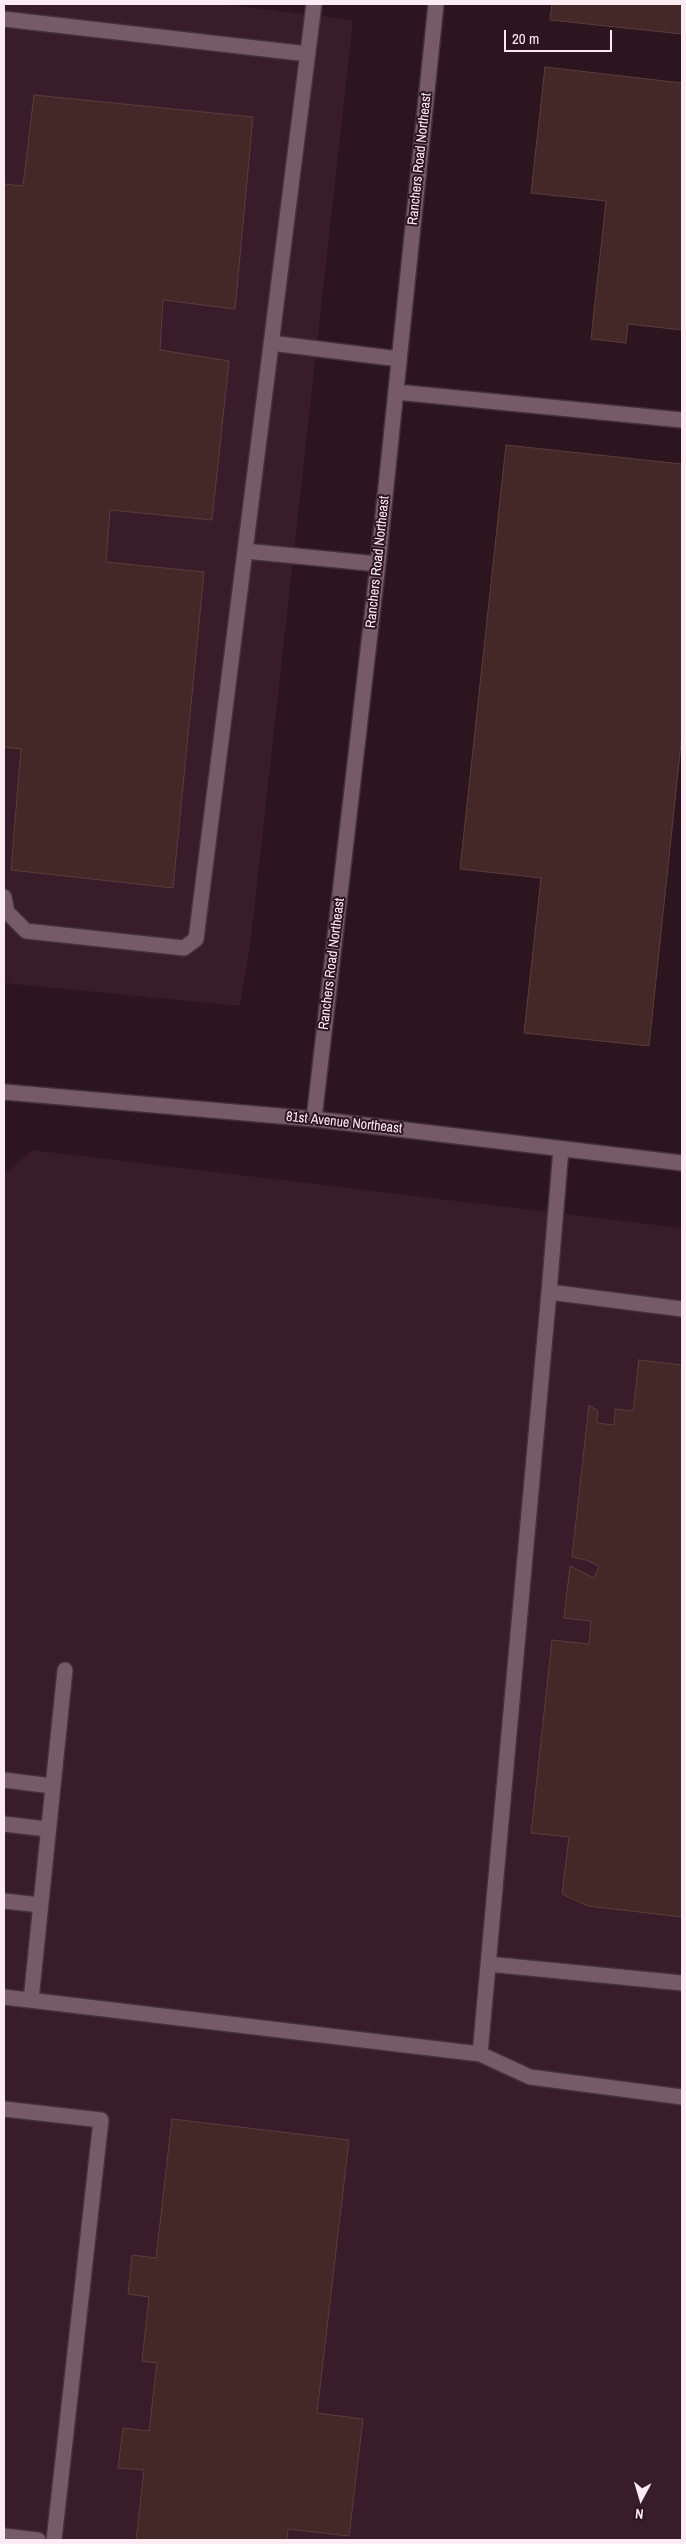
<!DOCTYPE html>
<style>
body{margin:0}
#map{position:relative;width:686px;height:2544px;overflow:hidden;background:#2c151f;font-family:"Archivo Narrow",sans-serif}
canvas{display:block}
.frame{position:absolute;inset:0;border:5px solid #fcebf2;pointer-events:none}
.north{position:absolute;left:616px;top:2474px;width:50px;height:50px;-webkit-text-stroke:4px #2c151f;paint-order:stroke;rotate:186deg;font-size:14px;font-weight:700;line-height:20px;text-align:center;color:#fcebf2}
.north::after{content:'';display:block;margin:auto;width:18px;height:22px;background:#fcebf2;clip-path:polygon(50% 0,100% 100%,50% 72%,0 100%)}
.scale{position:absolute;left:504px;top:30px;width:108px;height:22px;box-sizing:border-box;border:2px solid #fcebf2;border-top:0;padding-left:6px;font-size:15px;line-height:18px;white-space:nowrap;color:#fcebf2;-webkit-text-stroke:4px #2c151f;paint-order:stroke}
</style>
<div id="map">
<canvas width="686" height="2544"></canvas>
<div class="frame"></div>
<div class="north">N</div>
<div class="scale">20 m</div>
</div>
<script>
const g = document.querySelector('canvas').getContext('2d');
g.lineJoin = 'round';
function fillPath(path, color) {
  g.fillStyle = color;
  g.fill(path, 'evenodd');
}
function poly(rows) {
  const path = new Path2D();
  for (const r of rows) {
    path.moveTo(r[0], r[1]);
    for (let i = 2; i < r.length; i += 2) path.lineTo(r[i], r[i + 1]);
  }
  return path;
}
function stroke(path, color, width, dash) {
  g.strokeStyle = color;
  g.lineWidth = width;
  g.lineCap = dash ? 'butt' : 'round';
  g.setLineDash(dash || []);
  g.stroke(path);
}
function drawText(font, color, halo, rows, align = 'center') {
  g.font = font + ' "Archivo Narrow",sans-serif';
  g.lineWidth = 4;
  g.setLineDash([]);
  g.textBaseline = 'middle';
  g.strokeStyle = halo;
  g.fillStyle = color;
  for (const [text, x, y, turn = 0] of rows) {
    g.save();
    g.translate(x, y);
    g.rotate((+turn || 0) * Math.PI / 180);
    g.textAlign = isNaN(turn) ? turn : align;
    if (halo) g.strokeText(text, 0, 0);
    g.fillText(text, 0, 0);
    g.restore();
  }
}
fillPath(poly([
 [4,4,222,4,353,20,250,946,240,1006,4,983],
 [32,1150,682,1228,682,2540,4,2540,4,1174]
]), '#391c29');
const building = poly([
 [552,4,682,4,682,34,550,20,552,4],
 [545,67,682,83,682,330,628,324,626,343,591,339,606,201,531,193,545,67],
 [34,95,253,117,235,309,163,300,160,350,229,361,212,520,110,510,106,562,204,572,173,888,11,870,21,749,4,747,4,184,23,186,34,95],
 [506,445,682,464,682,734,649,1046,524,1033,541,878,460,869,506,445],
 [639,1360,682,1365,682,1917,588,1906,562,1894,569,1837,531,1833,552,1640,589,1644,591,1621,564,1618,570,1566,594,1578,599,1566,586,1560,572,1557,589,1405,598,1411,597,1423,614,1425,615,1409,633,1411,639,1360],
 [172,2119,349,2140,317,2413,363,2419,349,2536,288,2529,287,2540,136,2540,144,2470,118,2468,123,2428,149,2431,157,2363,142,2361,149,2297,128,2294,132,2255,156,2258,172,2119]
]);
fillPath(building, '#432827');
stroke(building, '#5a3d3c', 1);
const minor = poly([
 [4,19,308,54],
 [271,343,399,359],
 [396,392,682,420],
 [245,551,378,564],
 [4,897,7,912,26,931,184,948,196,939,314,4],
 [4,1092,314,1119,682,1163],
 [314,1119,378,564,436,4],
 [561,1149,549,1292,682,1309],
 [4,1780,52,1786],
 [4,1824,47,1829],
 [4,1901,40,1905],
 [488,1964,682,1983],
 [4,1997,480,2054,530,2077,682,2097],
 [31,2000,65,1670],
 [480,2054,549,1292],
 [4,2109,101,2120,54,2540],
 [4,2536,38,2540]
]);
stroke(minor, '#423138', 18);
stroke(minor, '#765a65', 15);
drawText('14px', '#fcebf2', '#2c151f', [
 ["Ranchers Road Northeast",420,159,-84],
 ["Ranchers Road Northeast",378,562,-84],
 ["Ranchers Road Northeast",332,964,-83],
 ["81st Avenue Northeast",344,1123,6]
]);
</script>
